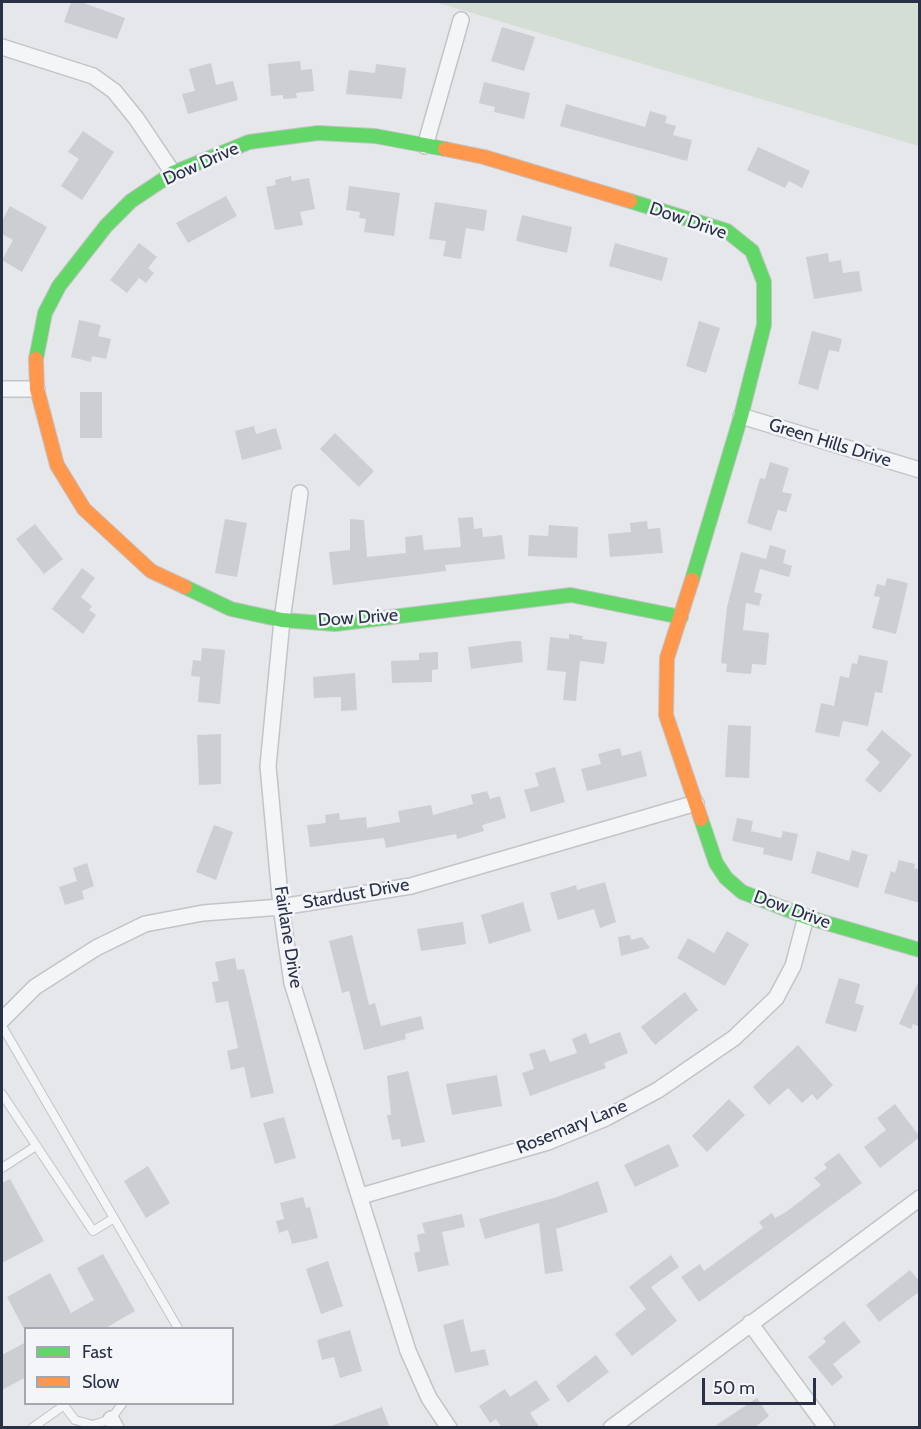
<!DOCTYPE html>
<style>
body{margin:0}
#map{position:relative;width:921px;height:1429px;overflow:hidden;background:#e5e7ea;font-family:Cabin,sans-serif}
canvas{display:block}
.frame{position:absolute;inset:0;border:3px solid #293146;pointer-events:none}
.legend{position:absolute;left:24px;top:1327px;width:210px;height:78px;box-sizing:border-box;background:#f3f5f9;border:2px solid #a2a7b1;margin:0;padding:8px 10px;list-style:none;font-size:18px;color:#293146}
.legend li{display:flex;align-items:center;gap:12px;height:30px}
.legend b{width:30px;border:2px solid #a2a7b1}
.scale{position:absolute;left:702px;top:1378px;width:114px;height:27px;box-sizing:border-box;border:3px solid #293146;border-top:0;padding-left:8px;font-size:18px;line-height:21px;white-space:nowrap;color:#293146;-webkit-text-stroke:4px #f3f5f9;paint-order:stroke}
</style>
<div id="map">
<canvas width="921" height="1429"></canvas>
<div class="frame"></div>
<ul class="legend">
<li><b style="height:8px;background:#63d668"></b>Fast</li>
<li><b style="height:8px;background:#ff974d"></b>Slow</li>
</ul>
<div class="scale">50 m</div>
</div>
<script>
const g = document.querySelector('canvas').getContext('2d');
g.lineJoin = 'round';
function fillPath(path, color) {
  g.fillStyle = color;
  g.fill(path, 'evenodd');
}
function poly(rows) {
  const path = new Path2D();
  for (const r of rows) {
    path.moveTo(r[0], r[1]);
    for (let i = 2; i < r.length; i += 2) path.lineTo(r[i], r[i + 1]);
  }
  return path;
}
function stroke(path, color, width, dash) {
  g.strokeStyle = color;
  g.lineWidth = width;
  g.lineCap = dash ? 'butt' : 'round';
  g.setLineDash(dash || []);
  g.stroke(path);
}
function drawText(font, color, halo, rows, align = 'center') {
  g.font = font + ' Cabin,sans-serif';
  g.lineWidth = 5;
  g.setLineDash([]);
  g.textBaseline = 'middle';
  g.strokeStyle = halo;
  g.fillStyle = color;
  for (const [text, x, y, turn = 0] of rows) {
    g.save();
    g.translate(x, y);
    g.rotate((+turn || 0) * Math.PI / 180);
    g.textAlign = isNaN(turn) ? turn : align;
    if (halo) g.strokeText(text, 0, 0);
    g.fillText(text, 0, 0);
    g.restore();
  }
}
fillPath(poly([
 [435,2,919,2,919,146]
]), '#d4ded5');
fillPath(poly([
 [71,2,81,2,125,18,117,39,64,22],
 [502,27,535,37,524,71,491,61],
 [300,61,301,70,312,69,314,91,296,93,297,98,283,99,283,95,271,96,268,64],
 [211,63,216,85,233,81,238,100,188,114,182,94,195,91,189,69],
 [376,64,406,68,402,99,346,94,349,70,375,73],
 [484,82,530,93,524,119,494,112,495,107,479,103],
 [566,104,645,127,650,111,667,116,665,123,676,126,673,135,692,140,687,161,560,126],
 [83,131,114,152,82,200,61,186,79,159,68,152],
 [758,147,810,171,802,188,789,181,785,188,747,170],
 [291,176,292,181,309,178,315,209,300,212,303,225,275,230,266,187,276,185,275,180],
 [349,186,400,193,394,236,364,232,366,219,359,218,360,212,346,210],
 [226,196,237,216,188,243,176,223],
 [435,202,487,210,484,231,466,228,461,259,443,256,446,241,429,239],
 [10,206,47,227,22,272,2,260,13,240,2,234,2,221],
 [522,215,572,227,567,253,516,241],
 [139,243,157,257,148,268,154,273,146,283,139,278,127,293,110,280],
 [615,243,668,258,662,281,609,266],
 [828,253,829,262,841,260,843,273,859,271,862,291,814,299,806,257],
 [79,320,101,325,98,336,111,339,106,359,92,356,91,362,71,357],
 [699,321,720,328,706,373,686,366],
 [812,331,842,339,839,352,829,350,818,390,798,384],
 [80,392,102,392,102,438,80,438],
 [254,426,256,434,276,428,282,449,242,460,235,431],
 [335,433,374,471,359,487,320,449],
 [770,462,789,468,782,492,792,494,786,512,778,510,771,531,747,523,760,478,765,479],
 [473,517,474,529,482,528,483,537,502,535,505,559,445,565,446,571,333,585,329,552,350,550,350,519,364,520,367,557,406,553,405,537,422,535,424,550,461,547,458,518],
 [225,519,247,523,237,577,215,573],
 [647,521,648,529,660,528,663,553,610,557,608,534,631,532,630,523],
 [35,524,63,559,44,574,16,539],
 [549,525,578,527,577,558,528,556,529,535,548,536],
 [770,545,786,550,783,563,792,566,789,577,760,569,754,592,762,594,759,606,746,603,743,630,769,633,766,665,752,664,751,674,726,672,727,664,721,663,727,607,741,552,766,559],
 [82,568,95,578,81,597,92,606,89,610,96,615,83,634,52,609],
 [887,578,908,583,896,634,872,628,880,597,874,596,877,584,885,586],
 [569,634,583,636,582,639,607,642,604,664,580,661,576,701,563,700,566,672,547,670,550,637,569,639],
 [514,641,521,641,523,662,471,669,468,647],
 [202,648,225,650,220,704,198,702,200,677,191,676,193,660,201,661],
 [438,652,438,669,432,670,432,682,392,683,391,661,419,660,419,653],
 [859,655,888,661,882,693,875,692,868,726,843,721,839,737,815,732,821,703,834,706,840,676,849,678,852,663,857,664],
 [355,673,357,710,341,711,341,697,314,698,313,677],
 [728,725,751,726,749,778,725,777],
 [882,730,912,755,880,793,865,780,880,762,866,750],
 [221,734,221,784,199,785,197,735],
 [620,748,622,756,641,751,647,776,587,791,581,769,601,764,598,754],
 [555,767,565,802,531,812,524,790,539,786,535,773],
 [487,791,490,799,500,796,506,818,482,825,484,831,457,839,456,834,386,848,384,838,310,847,307,825,326,823,325,815,339,813,340,820,366,817,367,828,400,822,398,811,431,805,433,815,473,804,471,795],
 [737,818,753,821,751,831,781,838,783,831,798,834,792,861,763,854,764,848,732,841],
 [214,825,233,832,216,880,196,872],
 [852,850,868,855,858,888,811,873,817,851,849,861],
 [899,860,915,864,914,868,920,870,920,903,884,893,891,871,895,873],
 [87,863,94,886,82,891,84,899,65,905,59,887,77,881,73,868],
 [605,882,616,922,600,928,594,909,558,920,550,893,576,885,577,890],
 [523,902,531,931,489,944,481,915],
 [463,922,466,944,421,951,417,929],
 [727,931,749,944,725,986,677,958,688,938,714,953],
 [352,935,369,1005,375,1003,381,1026,421,1016,424,1029,405,1034,406,1039,364,1050,349,991,342,993,329,941],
 [630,935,631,940,642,937,650,948,621,956,618,937],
 [235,958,237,970,244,969,274,1093,251,1098,244,1067,231,1070,227,1051,238,1048,228,1001,216,1003,212,982,219,981,215,962],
 [839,978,860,984,855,1003,864,1006,856,1032,825,1023],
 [920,978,920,1027,913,1024,911,1029,899,1024],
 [685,992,698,1010,655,1045,641,1027],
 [620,1032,628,1053,604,1063,606,1068,530,1096,522,1073,534,1069,529,1054,545,1049,550,1062,577,1053,572,1039,586,1033,590,1044],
 [798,1045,833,1085,817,1100,812,1094,802,1103,788,1088,769,1105,753,1087],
 [408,1071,425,1142,401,1147,400,1139,392,1140,387,1115,391,1115,387,1076],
 [497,1075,502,1106,452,1115,446,1084],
 [729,1099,745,1115,707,1152,692,1136],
 [895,1104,920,1137,880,1168,864,1147,886,1130,877,1118],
 [284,1117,296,1158,275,1164,263,1123],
 [669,1144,679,1166,635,1187,624,1165],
 [839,1153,862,1183,699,1302,681,1277,700,1264,704,1271,763,1228,759,1222,772,1213,775,1218,786,1212,821,1185,814,1178,827,1168,824,1164],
 [148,1166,170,1203,146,1218,124,1181],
 [10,1179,44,1241,2,1263,2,1183],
 [598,1181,608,1212,556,1229,563,1271,545,1274,539,1223,485,1239,479,1219,557,1197],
 [303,1197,306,1208,310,1207,318,1238,292,1244,288,1230,279,1233,276,1221,284,1219,280,1203],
 [462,1214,465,1227,442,1232,449,1265,418,1272,414,1253,420,1251,417,1235,425,1233,422,1223],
 [103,1254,135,1311,104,1329,24,1329,7,1297,50,1273,71,1313,94,1300,77,1268],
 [671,1255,679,1267,651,1287,677,1321,632,1356,615,1334,646,1309,629,1287],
 [328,1261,343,1306,321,1314,306,1269],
 [910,1270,920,1282,920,1291,879,1322,866,1305],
 [463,1319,471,1352,485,1349,489,1365,455,1373,443,1325],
 [844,1321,861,1342,833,1364,843,1377,832,1386,808,1357,826,1342,823,1338],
 [350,1330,362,1371,340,1378,334,1357,322,1360,317,1340],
 [26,1342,26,1377,2,1390,2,1355],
 [596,1355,609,1372,568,1403,556,1386],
 [536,1380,550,1400,530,1413,540,1428,502,1428,496,1419,490,1423,479,1406,505,1389,510,1397],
 [757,1398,769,1416,754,1428,712,1428],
 [382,1407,390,1428,332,1428,331,1426]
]), '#ccced2');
const lane = poly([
 [2,1026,178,1328],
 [2,1094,93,1231,114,1218],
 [2,1168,36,1146],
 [63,1404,75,1420,93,1425,111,1419,122,1404],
 [32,1428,63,1406]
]);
const street = poly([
 [2,47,93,76,114,91,136,118,173,173],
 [425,146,461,20],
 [2,389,37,389],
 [741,416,920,470],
 [300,493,282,620,268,766,281,907,292,983,408,1351,429,1398,449,1428],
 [2,1020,35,987,96,948,145,924,203,913,281,907,411,886,696,803],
 [361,1196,548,1142,606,1118,658,1090,734,1038,776,998,793,966,806,917],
 [750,1323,827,1428],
 [111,1419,116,1428],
 [611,1428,920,1198]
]);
const fast = poly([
 [630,201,727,231,752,251,764,282,764,325,741,416,692,580],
 [36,359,45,313,59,286,106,226,131,201,173,173,249,142,318,133,375,136,445,149],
 [185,587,231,609,282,620,335,624,571,595,681,617],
 [701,819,716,863,726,878,742,892,806,917,920,950]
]);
const slow = poly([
 [445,149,484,157,630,201],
 [36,359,37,389,57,465,84,509,151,571,185,587],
 [692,580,667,658,666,715,701,819]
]);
stroke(lane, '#c2c4c8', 10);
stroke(street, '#c2c4c8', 18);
stroke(fast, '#c2c4c8', 16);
stroke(slow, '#c2c4c8', 16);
stroke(lane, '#f4f5f7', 8);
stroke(street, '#f4f5f7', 15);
stroke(fast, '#63d668', 14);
stroke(slow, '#ff974d', 14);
drawText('18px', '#293146', '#f3f5f9', [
 ["Dow Drive",201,164,-24],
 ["Dow Drive",688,221,19],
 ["Green Hills Drive",830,443,17],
 ["Dow Drive",358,618,-4],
 ["Stardust Drive",356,894,-10],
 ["Dow Drive",792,910,20],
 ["Fairlane Drive",288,937,81],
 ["Rosemary Lane",572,1127,-22]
]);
</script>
